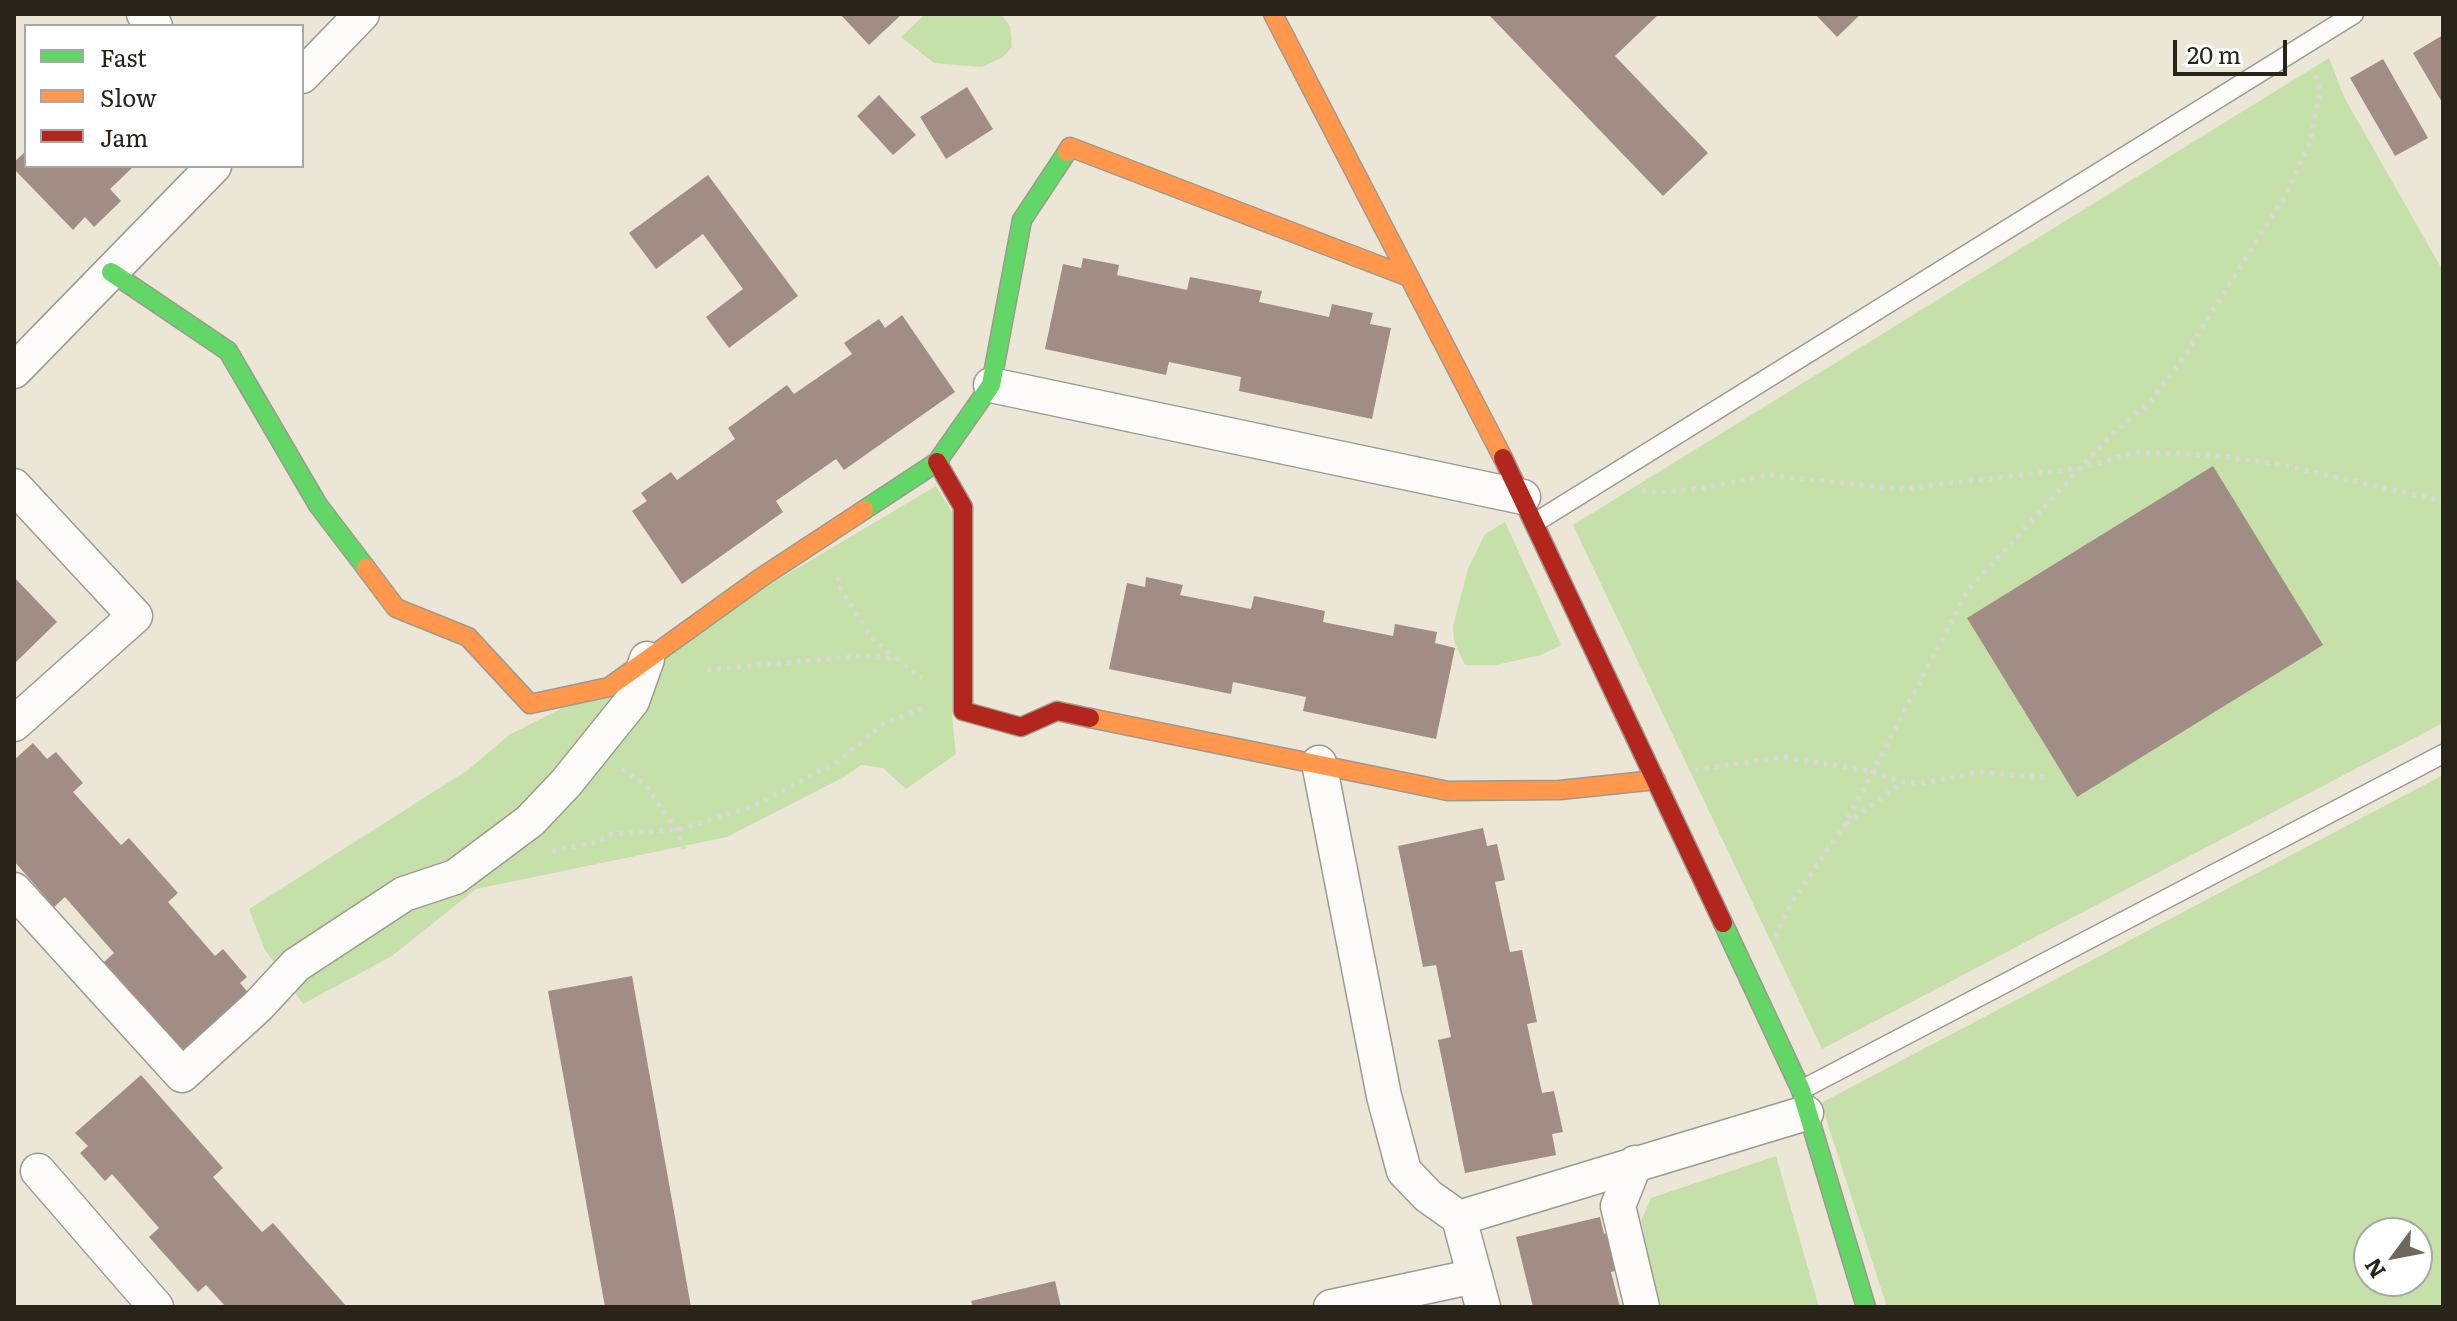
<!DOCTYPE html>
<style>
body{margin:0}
#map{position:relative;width:2457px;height:1321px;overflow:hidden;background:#ece6d7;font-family:Literata,serif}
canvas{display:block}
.frame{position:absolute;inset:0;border:16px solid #28241a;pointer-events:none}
.legend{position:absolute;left:24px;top:24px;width:280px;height:144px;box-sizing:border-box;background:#fff;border:2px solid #a9a7a3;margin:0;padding:10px 14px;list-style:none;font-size:24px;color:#28241a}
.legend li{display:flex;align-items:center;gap:16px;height:40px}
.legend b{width:40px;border:2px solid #a9a7a3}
.north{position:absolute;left:2353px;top:1217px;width:80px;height:80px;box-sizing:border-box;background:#fff;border:2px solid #a9a7a3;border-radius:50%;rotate:238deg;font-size:22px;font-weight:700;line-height:32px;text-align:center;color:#28241a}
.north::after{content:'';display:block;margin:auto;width:28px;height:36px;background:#6d685c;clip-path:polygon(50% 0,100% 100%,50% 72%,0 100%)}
.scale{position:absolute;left:2173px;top:40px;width:114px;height:36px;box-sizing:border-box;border:4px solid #28241a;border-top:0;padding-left:10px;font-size:24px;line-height:28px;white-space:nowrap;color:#28241a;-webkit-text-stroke:6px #fff;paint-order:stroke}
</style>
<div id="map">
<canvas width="2457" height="1321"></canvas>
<div class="frame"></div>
<ul class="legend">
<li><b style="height:10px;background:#63d668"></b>Fast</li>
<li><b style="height:10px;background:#ff974d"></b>Slow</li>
<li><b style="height:10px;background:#b3261e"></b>Jam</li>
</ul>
<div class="north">N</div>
<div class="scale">20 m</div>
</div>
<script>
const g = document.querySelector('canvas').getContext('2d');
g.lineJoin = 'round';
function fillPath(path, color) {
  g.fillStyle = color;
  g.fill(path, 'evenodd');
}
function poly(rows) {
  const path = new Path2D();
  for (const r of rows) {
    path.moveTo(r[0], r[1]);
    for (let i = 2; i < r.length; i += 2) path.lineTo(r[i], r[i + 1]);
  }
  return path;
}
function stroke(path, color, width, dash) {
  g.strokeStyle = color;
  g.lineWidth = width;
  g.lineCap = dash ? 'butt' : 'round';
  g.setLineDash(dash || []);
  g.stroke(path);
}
fillPath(poly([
 [925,14,1001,14,1010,26,1012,47,1003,57,982,67,934,63,901,37],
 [2329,58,2344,97,2443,271,2443,723,1822,1049,1573,525],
 [936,486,952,512,952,717,956,754,906,789,883,768,861,765,846,776,727,837,476,889,392,956,303,1004,265,950,249,909,468,770,509,735,562,708],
 [1505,522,1561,645,1541,655,1496,665,1465,665,1454,641,1453,626,1468,569,1485,534],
 [2443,775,2443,1307,1887,1307,1821,1103],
 [2369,1233,2417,1233,2417,1281,2369,1281],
 [1776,1156,1819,1307,1660,1307,1641,1221,1651,1198]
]), '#c6e0aa');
fillPath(poly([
 [840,14,902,14,869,45],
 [1488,14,1659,14,1615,56,1708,153,1663,196],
 [1815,14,1861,14,1837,37],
 [2443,35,2443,104,2413,53],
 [2383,59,2428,138,2395,156,2350,78],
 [967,87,993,129,946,159,920,117],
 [879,95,916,135,893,155,857,116],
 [26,151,26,166,134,166,110,189,121,201,94,227,85,217,73,230,14,169,14,162],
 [708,175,798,296,729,348,706,317,743,289,703,234,656,269,629,233],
 [1083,258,1119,265,1117,275,1187,290,1190,277,1262,291,1259,302,1329,317,1332,304,1373,313,1370,324,1391,328,1372,419,1239,391,1241,377,1169,362,1166,375,1045,349,1063,264,1081,268],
 [902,315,955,392,844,470,836,459,776,501,783,512,682,584,632,511,647,501,641,493,671,472,677,480,735,439,728,428,787,385,794,394,852,354,844,343,879,319,885,328],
 [2213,466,2323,645,2077,797,1967,618],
 [14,577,57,622,14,664],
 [1146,577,1183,585,1180,595,1251,609,1254,596,1325,611,1323,622,1393,636,1395,624,1437,632,1435,643,1455,648,1436,739,1303,711,1306,697,1233,682,1231,694,1109,669,1127,583,1145,587],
 [33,743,47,759,56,752,83,783,73,792,121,845,129,838,178,893,168,902,215,956,223,949,247,977,240,983,252,997,186,1055,104,962,114,953,65,897,54,907,14,861,14,760],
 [1483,828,1487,846,1497,844,1505,880,1495,882,1510,952,1522,950,1537,1022,1527,1024,1542,1093,1554,1091,1563,1132,1552,1134,1556,1155,1465,1173,1438,1040,1451,1037,1436,965,1423,967,1398,846],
 [632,976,691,1307,605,1307,548,991],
 [141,1075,223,1168,213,1177,262,1232,273,1223,347,1307,226,1307,206,1285,198,1292,149,1237,159,1228,112,1174,105,1181,80,1153,88,1146,75,1133],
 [1600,1217,1604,1234,1617,1230,1627,1268,1611,1272,1620,1307,1533,1307,1516,1237],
 [1055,1281,1061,1307,973,1307,971,1301]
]), '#a18c86');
const lane = poly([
 [1536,522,2354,14],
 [1801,1090,2443,754]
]);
const street = poly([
 [144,14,155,26],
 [302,76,362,14],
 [14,371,214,166],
 [991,385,1523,497],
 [14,486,135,616,14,724],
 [1319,763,1384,1096,1404,1171,1428,1196,1459,1218,1483,1307],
 [14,890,182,1075,258,1006,296,965,404,894,455,877,530,821,566,783,632,701,647,659],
 [1635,1163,1618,1206,1642,1307],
 [38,1171,156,1307],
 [1459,1218,1806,1113],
 [1331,1307,1475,1276]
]);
const fast = poly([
 [111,272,228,351,318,505,366,568],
 [864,510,937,462,991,385,1022,220,1067,152],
 [1723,923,1801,1090,1866,1307]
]);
const slow = poly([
 [1273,14,1503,458],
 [1067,152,1070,147,1409,277],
 [366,568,396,608,468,637,530,704,609,687,759,579,864,510],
 [1090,718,1448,791,1560,790,1656,780]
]);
const jam = poly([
 [1503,458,1723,923],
 [937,462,963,507,963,711,1021,727,1057,711,1090,718]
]);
stroke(lane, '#9e998e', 21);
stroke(street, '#9e998e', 37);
stroke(fast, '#9e998e', 21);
stroke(slow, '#9e998e', 21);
stroke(jam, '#9e998e', 21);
stroke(poly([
 [1642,490,1657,493,1709,487,1769,475,1900,489,2081,468,2136,452,2211,455,2277,464,2443,501],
 [838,577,841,589,872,638,896,659],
 [707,670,859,656,897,659,922,678],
 [622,769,645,785,677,830,684,849],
 [1695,770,1782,757,1870,771,1903,782,1924,783,1981,772,2049,778],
 [1846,824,1902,783],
 [552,851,596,842,612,834,677,830,753,806,838,761,883,724,923,708],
 [1775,937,1795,897,1844,826,1968,590,2107,439,2151,401,2184,357,2285,196,2310,142,2320,93,2315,71]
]), '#dad8d4', 5, [4, 6]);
stroke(lane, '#fcfbf9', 18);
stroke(street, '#fcfbf9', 34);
stroke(fast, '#63d668', 18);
stroke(slow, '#ff974d', 18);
stroke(jam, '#b3261e', 18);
</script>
